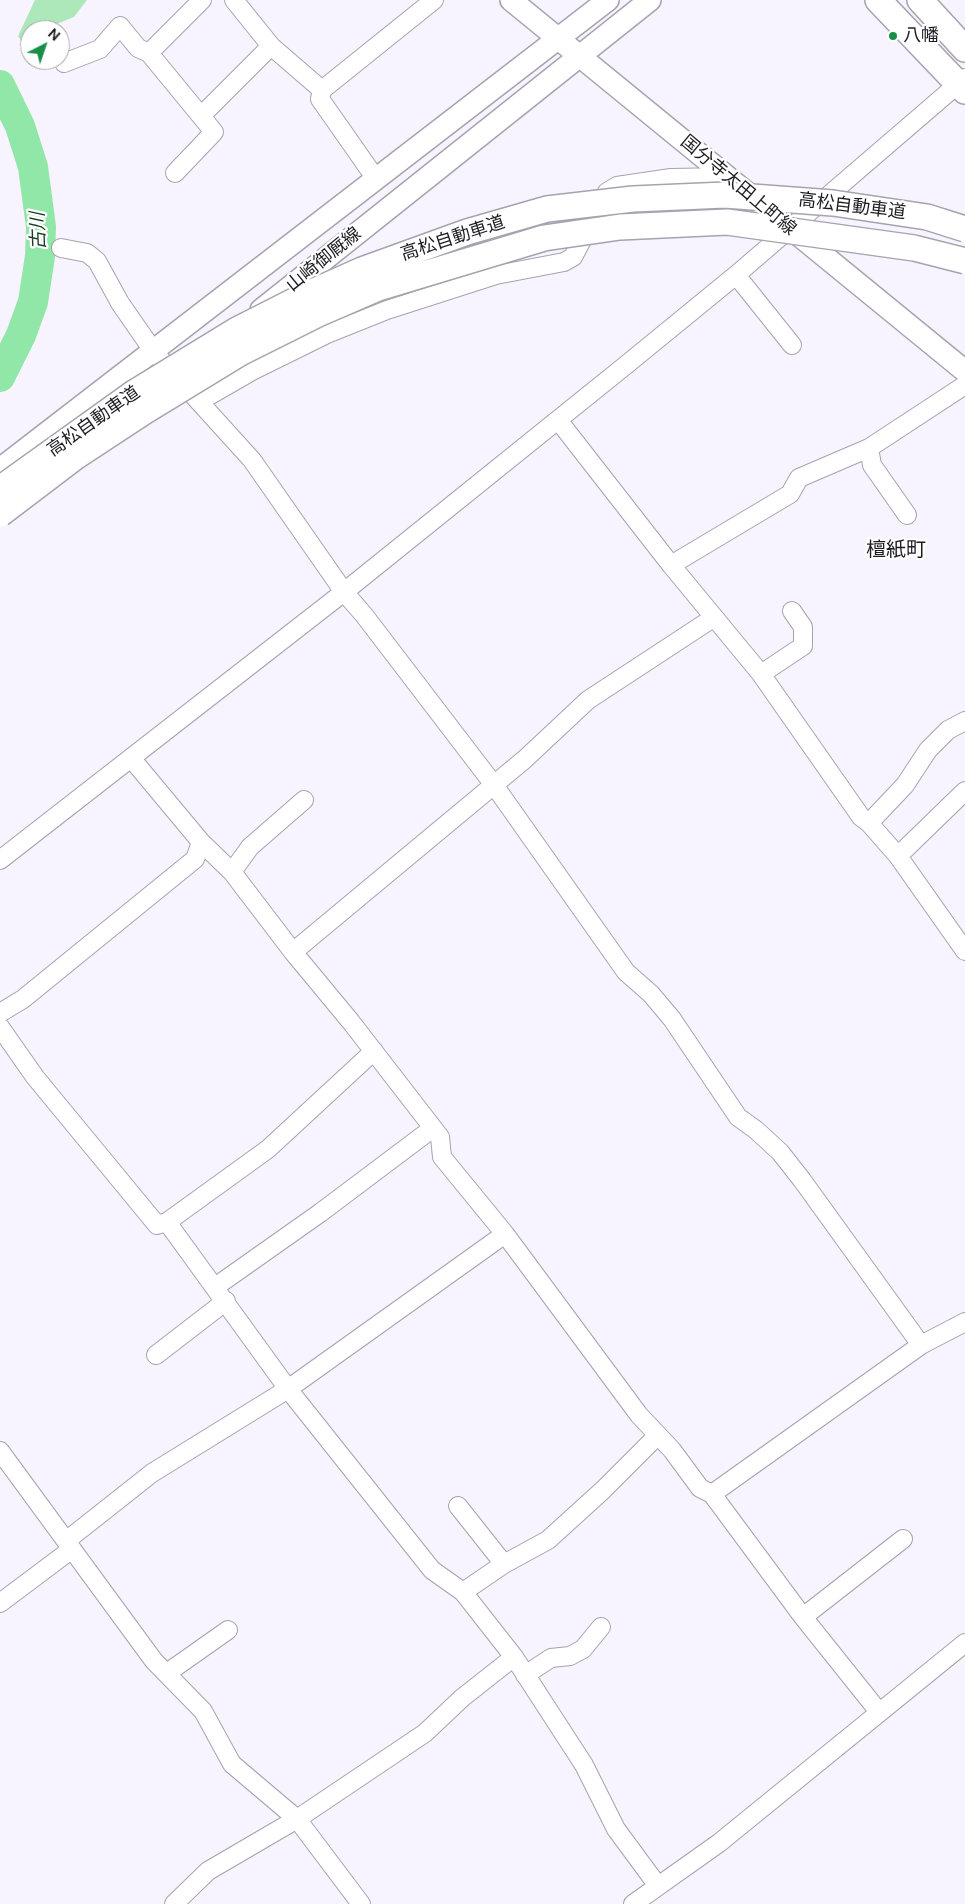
<!DOCTYPE html>
<meta charset="utf-8">
<style>
body{margin:0}
#map{position:relative;width:965px;height:1904px;overflow:hidden;background:#f8f4ff;font-family:"DM Sans",sans-serif}
canvas{display:block}
.north{position:absolute;left:20px;top:20px;width:50px;height:50px;box-sizing:border-box;background:#fff;border:1px solid #a5a4a6;border-radius:50%;rotate:41deg;font-size:14px;font-weight:700;line-height:20px;text-align:center;color:#1d1b20}
.north::after{content:'';display:block;margin:auto;width:18px;height:22px;background:#198e49;clip-path:polygon(50% 0,100% 100%,50% 72%,0 100%)}
</style>
<div id="map">
<canvas width="965" height="1904"></canvas>
<div class="north">N</div>
</div>
<script>
const g = document.querySelector('canvas').getContext('2d');
g.lineJoin = 'round';
function fillPath(path, color) {
  g.fillStyle = color;
  g.fill(path, 'evenodd');
}
function poly(rows) {
  const path = new Path2D();
  for (const r of rows) {
    path.moveTo(r[0], r[1]);
    for (let i = 2; i < r.length; i += 2) path.lineTo(r[i], r[i + 1]);
  }
  return path;
}
function stroke(path, color, width, dash) {
  g.strokeStyle = color;
  g.lineWidth = width;
  g.lineCap = dash ? 'butt' : 'round';
  g.setLineDash(dash || []);
  g.stroke(path);
}
function drawText(font, color, halo, rows, align = 'center') {
  g.font = font + ' "DM Sans","Noto Sans JP",sans-serif';
  g.lineWidth = 4.5;
  g.setLineDash([]);
  g.textBaseline = 'middle';
  g.strokeStyle = halo;
  g.fillStyle = color;
  for (const [text, x, y, turn = 0] of rows) {
    g.save();
    g.translate(x, y);
    g.rotate((+turn || 0) * Math.PI / 180);
    g.textAlign = isNaN(turn) ? turn : align;
    if (halo) g.strokeText(text, 0, 0);
    g.fillText(text, 0, 0);
    g.restore();
  }
}
fillPath(poly([
 [35,0,87,0,74,17,42,30,30,30,30,39,24,45,18,36]
]), '#ace8b9');
stroke(poly([
 [0,85,20,126,33,167,41,227,40,256,33,302,21,335,0,377]
]), '#91e7a7', 30);
const minor = poly([
 [234,0,271,46,322,90,434,0],
 [149,53,202,0],
 [64,63,100,49,120,26,138,48,149,53,214,132,175,173],
 [322,90,320,99,376,179],
 [201,116,271,46],
 [61,248,87,253,97,261,120,303,154,352,252,460,344,592,364,615,494,785,626,972,651,994,672,1019,738,1117,756,1130,780,1152,802,1180,921,1345],
 [736,275,792,345],
 [200,401,252,371,327,334,387,310,496,275,564,262,573,257,607,192,617,186,671,178,727,177],
 [558,420,671,565,761,674,861,817,869,823,898,856,965,951],
 [869,448,872,465,907,515],
 [671,565,790,494,799,478,869,448,965,385],
 [761,674,803,646,803,627,792,611],
 [131,758,201,842,232,872,293,952,351,1022,440,1137,442,1157,505,1234,639,1415,672,1450,700,1488,712,1494,803,1617,879,1712],
 [869,823,905,785,928,750,948,730,965,721],
 [898,856,965,791],
 [0,860,344,592,626,365,736,275,965,78],
 [232,872,250,847,304,800],
 [293,952,525,759,588,700,713,618],
 [0,1013,23,999,195,859,201,842],
 [0,1027,35,1077,157,1225,167,1222,288,1389,432,1570,463,1592,514,1657,584,1765,616,1829,658,1886],
 [167,1222,268,1149,374,1051],
 [215,1287,320,1213,433,1128],
 [156,1355,226,1301],
 [0,1451,154,1661,203,1711,232,1764,297,1819,361,1904],
 [712,1494,921,1345,965,1322],
 [458,1506,504,1564],
 [66,1541,152,1473,288,1389,505,1234],
 [463,1592,504,1564,548,1540,603,1490,658,1435],
 [0,1603,72,1549],
 [803,1617,903,1539],
 [167,1673,228,1630],
 [525,1675,551,1658,570,1656,583,1649,601,1627],
 [174,1904,208,1871,297,1819,425,1733,462,1698,514,1657],
 [633,1904,719,1843,965,1643]
]);
const major = poly([
 [511,0,965,371],
 [261,310,650,0],
 [0,469,608,0]
]);
const highway = poly([
 [878,0,965,91],
 [920,0,965,49]
]);
stroke(minor, '#a7a2ae', 20);
stroke(major, '#a7a2ae', 24);
stroke(highway, '#a7a2ae', 28);
stroke(minor, '#fff', 18);
stroke(major, '#fff', 21);
stroke(highway, '#fff', 25);
const highwayBridge = poly([
 [0,489,134,393,237,330,308,294,362,270,467,232,547,209,633,199,725,195,833,203,927,217,965,229],
 [0,514,75,457,145,411,240,353,318,314,378,288,544,238,620,227,727,222,914,248,965,261]
]);
stroke(highwayBridge, '#a7a2ae', 28, []);
stroke(highwayBridge, '#fff', 25);
for (const [x, y, r, color] of [
 [893,36,5,"#198e49"]
]) {
  const dot = new Path2D();
  dot.arc(x, y, r, 0, 2 * Math.PI);
  g.fillStyle = color;
  g.fill(dot);
  stroke(dot, '#fff', 2);
}
drawText('18px', '#1d1b20', '#fff', [
 ["八幡",903,36]
], 'left');
drawText('18px', '#1d1b20', '#fff', [
 ["国分寺太田上町線",738,186,40],
 ["高松自動車道",852,207,7],
 ["高松自動車道",453,239,-18],
 ["山崎御厩線",324,260,-39],
 ["高松自動車道",94,422,-35]
]);
drawText('italic 19px', '#183c23', '#fff', [
 ["古川",39,231,-92]
]);
drawText('20px', '#1d1b20', '#fff', [
 ["檀紙町",896,551]
]);
</script>
